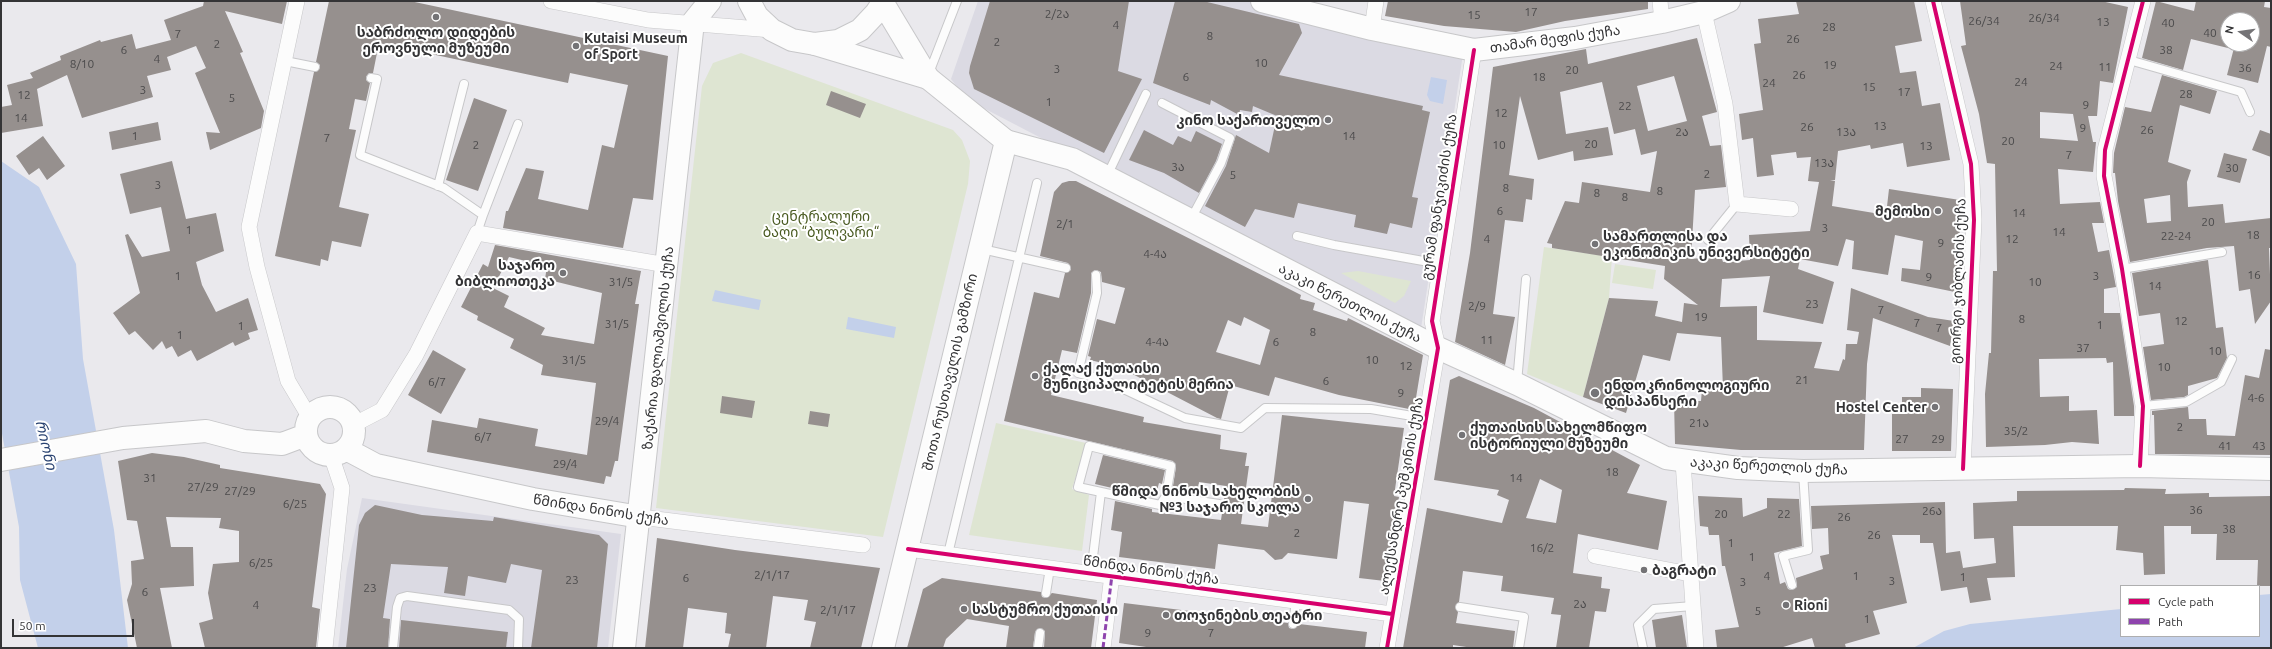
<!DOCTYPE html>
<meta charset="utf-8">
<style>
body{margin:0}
#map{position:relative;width:2272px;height:649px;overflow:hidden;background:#eae9ed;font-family:Ubuntu,sans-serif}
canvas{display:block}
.frame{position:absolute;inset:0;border:2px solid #343436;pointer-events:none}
.legend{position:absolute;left:2120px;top:585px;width:140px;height:52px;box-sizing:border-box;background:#fff;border:1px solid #aeaeaf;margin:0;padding:5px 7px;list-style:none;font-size:12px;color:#343436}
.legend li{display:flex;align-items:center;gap:8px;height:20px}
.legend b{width:20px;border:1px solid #aeaeaf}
.north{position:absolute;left:2220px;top:12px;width:40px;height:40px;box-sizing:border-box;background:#fff;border:1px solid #aeaeaf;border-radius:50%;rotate:283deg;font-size:11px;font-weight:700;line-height:16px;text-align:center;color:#343436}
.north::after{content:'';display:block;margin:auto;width:14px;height:18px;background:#747376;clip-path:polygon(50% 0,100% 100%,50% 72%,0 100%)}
.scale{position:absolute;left:12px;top:619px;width:122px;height:18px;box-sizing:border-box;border:2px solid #343436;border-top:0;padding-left:5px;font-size:12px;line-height:14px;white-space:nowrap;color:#343436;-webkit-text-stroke:3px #fff;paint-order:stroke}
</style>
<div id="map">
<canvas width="2272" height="649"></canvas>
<div class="frame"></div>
<ul class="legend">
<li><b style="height:5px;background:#d6006c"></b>Cycle path</li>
<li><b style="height:5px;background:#8e44ad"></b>Path</li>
</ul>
<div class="north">N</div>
<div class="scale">50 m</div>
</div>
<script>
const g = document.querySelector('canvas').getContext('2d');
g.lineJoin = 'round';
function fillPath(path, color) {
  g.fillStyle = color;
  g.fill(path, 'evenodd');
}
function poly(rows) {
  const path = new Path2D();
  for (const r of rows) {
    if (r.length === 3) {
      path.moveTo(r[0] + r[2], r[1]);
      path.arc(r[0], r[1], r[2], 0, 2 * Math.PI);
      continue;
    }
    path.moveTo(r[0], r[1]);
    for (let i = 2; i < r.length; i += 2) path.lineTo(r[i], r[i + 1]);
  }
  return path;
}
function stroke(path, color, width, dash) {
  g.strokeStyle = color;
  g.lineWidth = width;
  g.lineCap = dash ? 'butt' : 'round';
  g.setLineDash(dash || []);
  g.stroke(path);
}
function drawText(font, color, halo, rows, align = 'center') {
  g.font = font + ' Ubuntu,"Noto Sans Georgian",sans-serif';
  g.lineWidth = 4;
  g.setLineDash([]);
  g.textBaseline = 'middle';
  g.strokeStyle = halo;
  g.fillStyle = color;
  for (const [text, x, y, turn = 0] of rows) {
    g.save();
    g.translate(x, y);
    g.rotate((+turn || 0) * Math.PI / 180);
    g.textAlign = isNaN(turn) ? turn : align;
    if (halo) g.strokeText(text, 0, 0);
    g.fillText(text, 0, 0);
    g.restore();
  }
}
fillPath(poly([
 [978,1,1246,1,1463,54,1420,335,966,99,951,79],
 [362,498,621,534,608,648,338,648,347,569]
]), '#dbdae3');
fillPath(poly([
 [741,53,953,130,962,140,970,161,968,184,883,537,656,508,702,86,713,63],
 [1544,247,1612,257,1609,298,1583,397,1527,374],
 [1615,264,1656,270,1653,289,1612,283],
 [1358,271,1411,281,1404,296,1395,303,1341,273],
 [996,423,1086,443,1072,489,1089,495,1082,551,969,535]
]), '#dee5d2');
fillPath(poly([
 [1431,77,1447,80,1443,104,1430,101,1427,95],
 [1,161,39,187,76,264,83,359,114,530,128,648,38,648,20,580,19,527,1,428],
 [715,290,761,300,759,310,712,301],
 [848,317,896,327,894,338,846,329],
 [2271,594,2271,648,1913,648,1944,631,1970,624,2121,609,2121,636,2259,636,2259,595]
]), '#c3d0ea');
fillPath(poly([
 [204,1,287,1,282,24,225,11,243,52,240,53,264,111,261,128,210,150,206,132,220,133,195,73,206,68,196,46,167,57,171,70,147,76,153,97,82,118,67,75,37,89,43,126,1,133,1,107,12,105,7,85,33,78,30,73,61,60,60,56,100,40,101,42,132,34,136,49,171,40,164,20,203,6],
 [329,1,410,1,668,56,653,200,633,198,623,248,503,228,506,211,508,211,526,168,544,171,538,199,588,210,602,145,614,148,628,85,570,73,568,83,379,43,373,73,369,73,366,77,366,80,370,83,366,101,355,99,349,129,356,130,339,207,369,214,361,247,332,241,328,261,321,259,320,266,275,256,314,72,320,68,320,65,316,62],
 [990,1,1129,1,1118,71,1142,79,1104,153,974,89,969,73,970,66],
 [1175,1,1203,1,1299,24,1302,33,1279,75,1423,106,1422,110,1430,112,1412,197,1418,198,1412,228,1390,223,1387,234,1354,227,1356,215,1298,203,1294,218,1255,209,1245,227,1205,206,1226,166,1236,135,1269,153,1277,116,1253,106,1252,112,1240,110,1239,115,1211,100,1210,105,1153,83],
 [1388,1,1648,1,1648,9,1565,21,1516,32,1444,26,1385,16],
 [1796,1,1914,1,1922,41,1895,46,1900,73,1916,71,1922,106,1940,103,1950,160,1907,167,1903,143,1871,149,1870,145,1838,151,1835,180,1830,180,1835,181,1832,206,1886,215,1889,189,1960,200,1956,227,1960,228,1955,292,1901,281,1902,268,1920,270,1923,241,1895,235,1888,275,1852,269,1854,241,1846,239,1838,266,1800,259,1798,269,1834,282,1823,324,1763,312,1770,276,1722,279,1720,307,1757,306,1757,340,1822,342,1814,368,1839,371,1843,359,1845,360,1846,344,1857,344,1859,332,1847,330,1851,288,1928,317,1954,321,1950,346,1873,318,1867,364,1864,450,1741,450,1675,444,1674,401,1701,401,1702,389,1723,389,1721,337,1677,333,1670,361,1643,355,1626,413,1583,397,1609,298,1658,301,1655,316,1682,322,1684,303,1698,305,1664,279,1665,266,1552,248,1552,244,1547,243,1565,201,1579,203,1582,182,1650,192,1657,151,1641,155,1635,129,1614,134,1602,82,1560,92,1566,134,1608,127,1613,155,1574,161,1573,151,1538,160,1520,96,1509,175,1534,179,1532,200,1526,199,1523,222,1505,220,1493,314,1515,317,1505,365,1455,342,1470,253,1493,67,1586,49,1588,64,1697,38,1717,112,1702,116,1710,146,1721,145,1726,187,1695,190,1691,259,1721,256,1723,262,1750,260,1749,235,1810,231,1819,182,1808,181,1811,157,1797,158,1796,152,1771,155,1774,175,1757,177,1753,138,1742,140,1739,114,1763,110,1754,44,1761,43,1758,19,1799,14],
 [1674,76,1687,121,1648,131,1637,86],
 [1960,1,2101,1,2128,7,2113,83,2100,81,2097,116,2088,116,2093,142,2096,142,2093,172,2058,169,2060,204,2100,202,2104,223,2092,223,2098,252,2109,250,2116,287,2104,289,2104,313,2120,313,2134,406,2134,416,2114,416,2113,362,2107,363,2106,358,2039,359,2040,397,2069,396,2069,411,2097,410,2099,444,2072,442,2045,445,1986,447,1985,394,1989,353,1991,353,1993,271,1997,271,1995,164,1987,163,1979,114,1961,46,1966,45],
 [2040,112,2073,114,2078,141,2040,138],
 [2156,1,2194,11,2196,1,2265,1,2264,7,2271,8,2271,47,2267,46,2258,83,2227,75,2235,44,2252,44,2256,22,2252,20,2228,16,2228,48,2191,39,2183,70,2142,58],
 [2162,75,2217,91,2210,114,2180,105,2168,162,2191,170,2187,182,2188,207,2223,204,2225,223,2271,218,2271,248,2269,248,2271,301,2255,324,2250,289,2239,291,2234,246,2207,248,2130,262,2118,201,2115,173,2113,173,2114,153,2125,107,2151,112],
 [2170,195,2171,221,2147,223,2144,199],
 [831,91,866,104,860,118,826,105],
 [474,98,507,110,478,191,446,180],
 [158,122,161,140,112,150,109,132],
 [1144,130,1173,145,1178,136,1191,142,1196,131,1222,144,1216,161,1199,193,1164,173,1129,160],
 [2260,130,2271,134,2271,157,2252,150],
 [43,136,65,166,47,180,39,168,29,175,16,156],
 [2224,153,2247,159,2240,183,2217,177],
 [172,161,186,219,216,213,224,251,196,262,202,285,216,312,248,298,258,330,248,333,250,339,235,346,233,342,197,361,191,350,178,357,172,346,166,349,162,341,153,350,135,331,129,335,113,313,140,293,125,235,128,234,142,257,170,251,161,207,130,214,120,174],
 [1069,181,1076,181,1127,207,1301,295,1300,299,1315,303,1313,310,1347,321,1348,318,1423,355,1414,410,1339,395,1275,377,1269,396,1230,385,1221,419,1217,418,1119,367,1090,360,1091,357,1088,356,1097,319,1115,324,1125,288,1102,282,1101,272,1095,270,1091,273,1091,293,1077,353,1062,350,1051,395,1144,417,1143,422,1221,435,1220,449,1247,453,1245,466,1249,466,1241,524,1268,527,1282,415,1404,428,1394,496,1399,497,1385,581,1359,578,1369,504,1344,501,1337,559,1288,553,1282,559,1275,560,1264,550,1218,544,1215,569,1119,557,1122,532,1111,530,1115,501,1152,509,1152,512,1221,520,1226,486,1199,482,1198,490,1173,486,1176,467,1173,461,1004,421,1034,292,1059,298,1065,273,1071,270,1068,263,1040,256,1054,192,1062,183],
 [1244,317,1270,330,1260,365,1216,352,1228,320,1241,326],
 [495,245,641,271,635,304,639,304,618,461,615,461,611,477,606,476,604,484,427,452,432,420,477,428,479,418,538,429,535,446,587,455,596,383,541,375,543,365,510,348,514,339,477,320,478,316,461,307,483,264,488,267],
 [509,257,547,266,545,279,602,293,594,344,541,335,545,328,504,307,509,296,493,288],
 [2208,260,2216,328,2223,327,2227,358,2217,378,2188,386,2188,395,2184,397,2151,400,2143,347,2164,344,2160,313,2139,316,2132,273],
 [2265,349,2271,350,2271,455,2155,454,2154,415,2152,415,2152,411,2188,407,2189,419,2206,419,2207,435,2235,436,2245,375,2259,378],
 [433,350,466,369,441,414,408,395],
 [1459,376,1534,408,1640,465,1627,493,1667,501,1658,550,1578,534,1573,573,1602,577,1601,588,1610,589,1606,612,1595,611,1589,648,1556,648,1561,615,1551,614,1554,598,1501,591,1503,576,1463,571,1459,602,1455,607,1458,612,1456,623,1515,631,1513,648,1473,648,1453,645,1453,648,1403,648,1427,508,1502,523,1509,500,1497,495,1499,490,1434,480,1450,380],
 [1540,479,1562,490,1556,523,1526,518],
 [1921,388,1953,389,1951,451,1892,451,1892,414,1902,414,1902,397,1921,397],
 [722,396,755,401,752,418,720,413],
 [810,411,830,414,828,427,808,424],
 [152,453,184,457,220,465,220,468,320,484,326,494,312,607,320,609,316,648,205,648,199,623,213,619,208,593,213,564,239,562,239,531,219,528,221,518,166,517,171,547,193,547,194,586,160,588,172,648,137,648,127,600,132,584,131,561,144,559,137,521,127,520,118,461],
 [1103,455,1165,470,1162,484,1159,483,1155,498,1095,484],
 [2125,488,2166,489,2165,494,2209,493,2209,497,2271,496,2271,586,2257,586,2258,560,2216,560,2217,534,2191,534,2191,526,2164,526,2165,574,2144,575,2143,553,2116,550,2118,526,2013,526,2015,577,1987,578,1991,600,1970,603,1967,587,1941,591,1933,543,1920,543,1920,535,1892,535,1907,603,1873,611,1880,634,1845,644,1846,648,1815,648,1812,638,1780,648,1717,648,1715,630,1739,627,1725,566,1722,566,1719,535,1709,535,1708,527,1700,526,1698,496,1742,498,1743,517,1767,508,1767,498,1799,499,1802,546,1774,553,1780,584,1785,582,1788,589,1791,590,1797,587,1796,578,1823,569,1820,556,1829,554,1828,528,1812,529,1811,506,1945,502,1946,553,1960,551,1963,568,1996,563,1994,538,1974,539,1973,503,2017,501,2017,491,2124,490],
 [375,505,422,515,493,521,494,517,599,535,608,544,597,648,531,648,542,570,511,564,506,583,468,576,465,596,444,593,448,567,391,564,383,618,390,619,388,648,346,648,359,525,365,513],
 [657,538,735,550,880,568,861,648,810,648,816,622,804,620,808,600,773,596,766,648,728,648,731,634,725,633,727,613,688,608,683,648,645,648],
 [942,578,1041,592,1042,597,1046,598,1052,593,1097,600,1091,648,1044,648,1045,631,1040,628,1035,632,1033,648,1006,648,1009,626,967,619,946,639,943,648,907,648,923,589],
 [1124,603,1288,623,1289,628,1293,629,1299,624,1367,632,1365,648,1153,648,1119,643],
 [1682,615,1687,648,1656,648,1652,620],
 [401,620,508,632,506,648,399,648]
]), '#96908e');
const lane = poly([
 [2129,60,2241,92,2250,112],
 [285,61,315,67],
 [929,73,957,1],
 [371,78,377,79,360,155,444,188,483,215,477,233],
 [1162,103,1230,138,1221,163,1191,219],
 [1107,176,1146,94],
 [438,186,464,84],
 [483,215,518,124],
 [1297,236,1334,245,1440,264],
 [1708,240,1737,204],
 [982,249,1066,268],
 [2122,269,2222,252],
 [1096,275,1097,293,1078,373,1102,379,1185,418,1241,428,1265,408,1371,409,1424,418],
 [1517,383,1526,279],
 [2143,406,2186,402,2221,382,2232,359],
 [1101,492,1078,487,1089,446,1171,466,1166,496],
 [948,554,1037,183],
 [1091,573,1101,492,1160,505,1166,496,1219,504],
 [1792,585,1783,556,1808,550,1803,472],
 [1046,593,1050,568],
 [1460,607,1524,617,1519,648],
 [1293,624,1296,601],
 [393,648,397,607,400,598,407,596,509,610,519,619,518,648],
 [1038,648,1040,633],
 [1643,648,1638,625,1654,609,1693,606]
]);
const street = poly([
 [297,1,249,227,257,267,288,381,310,418],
 [551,1,648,20,772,30],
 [1660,1,1662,22],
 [1933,1,1971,164,1974,220,1963,469],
 [1704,12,1725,104,1737,204,1791,209],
 [1372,29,1376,1],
 [353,425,382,410,416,355,477,233,667,265],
 [1683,462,1696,648],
 [2140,466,2143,406,2122,269,2104,176,2105,150,2143,1],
 [640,517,863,545],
 [908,549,1392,614],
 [1595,556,1690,574],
 [325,648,342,488,331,455],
 [1103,648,1112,575],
 [1387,648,1438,348,1432,321,1474,50]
]);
const secondary = poly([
 [1262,1,1372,29,1474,50,1575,38,1662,22,1704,12,1729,1],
 [815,44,928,78],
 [1006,141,1072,159,1438,348,1517,384,1666,458,1738,468,1803,471,2140,466,2271,469],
 [330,431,24],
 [346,449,376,465,533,499,640,517],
 [1,460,123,438,206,431,244,441,282,444,306,435]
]);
const primary = poly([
 [749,1,757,16,772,30,792,40,815,44,838,41,860,30,876,13,884,1],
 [883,3,928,78,1006,141,883,648],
 [624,648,693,22,710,1]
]);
stroke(lane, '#c7c7c9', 10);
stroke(street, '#c7c7c9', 16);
stroke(secondary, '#c7c7c9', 24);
stroke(primary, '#c7c7c9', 24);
stroke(lane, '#fcfcfc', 8);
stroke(street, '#fcfcfc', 15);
stroke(secondary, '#fcfcfc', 22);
stroke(primary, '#fcfcfc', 22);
stroke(poly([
 [1103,648,1112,575]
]), '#8e44ad', 3, [6, 3]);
stroke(poly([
 [1933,1,1971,164,1974,220,1963,469],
 [2140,466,2143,406,2122,269,2104,176,2105,150,2143,1],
 [908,549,1392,614],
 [1387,648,1438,348,1432,321,1474,50]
]), '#d6006c', 4);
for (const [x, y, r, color] of [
 [436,17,4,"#747376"],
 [576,46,4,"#747376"],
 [1328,120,4,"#747376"],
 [1938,211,4,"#747376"],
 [1595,244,4,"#747376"],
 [563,273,4,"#747376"],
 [1035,376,4,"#747376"],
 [1595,393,5,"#747376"],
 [1935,407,4,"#747376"],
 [1462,435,4,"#747376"],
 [1308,499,4,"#747376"],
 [1644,570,4,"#747376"],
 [1786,605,4,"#747376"],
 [964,609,4,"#747376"],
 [1166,615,4,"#747376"]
]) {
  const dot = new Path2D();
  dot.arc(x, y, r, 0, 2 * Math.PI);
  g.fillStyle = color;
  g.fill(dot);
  stroke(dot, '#fff', 1.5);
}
drawText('12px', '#4c4b4c', null, [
 ["17",1531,12],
 ["2/2ა",1057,14],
 ["15",1474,15],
 ["26/34",2044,18],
 ["26/34",1984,21],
 ["13",2103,22],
 ["40",2168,23],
 ["4",1116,25],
 ["28",1829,27],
 ["40",2210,33],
 ["7",178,34],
 ["8",1210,36],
 ["26",1793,39],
 ["2",997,42],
 ["2",217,44],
 ["6",124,50],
 ["38",2166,50],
 ["4",157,59],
 ["10",1261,63],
 ["8/10",82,64],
 ["19",1830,65],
 ["24",2056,66],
 ["11",2105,67],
 ["36",2245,68],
 ["3",1057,69],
 ["20",1572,70],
 ["26",1799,75],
 ["6",1186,77],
 ["18",1539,77],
 ["24",2021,82],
 ["24",1769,83],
 ["15",1869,87],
 ["3",143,90],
 ["17",1904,92],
 ["28",2186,94],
 ["12",24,95],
 ["5",232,98],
 ["1",1049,102],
 ["9",2086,105],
 ["22",1625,106],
 ["12",1501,113],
 ["14",21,118],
 ["13",1880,126],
 ["26",1807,127],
 ["9",2083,128],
 ["26",2147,130],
 ["2ა",1682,132],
 ["13ა",1846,132],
 ["1",135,136],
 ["14",1349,136],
 ["7",327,138],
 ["20",2008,141],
 ["20",1591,144],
 ["2",476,145],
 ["10",1499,145],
 ["13",1926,146],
 ["7",2069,155],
 ["13ა",1824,163],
 ["3ა",1178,167],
 ["30",2232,168],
 ["2",1707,174],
 ["5",1233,175],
 ["3",158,185],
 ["8",1506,188],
 ["8",1660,191],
 ["8",1597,193],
 ["8",1625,197],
 ["6",1500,211],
 ["14",2019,213],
 ["20",2208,222],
 ["2/1",1065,224],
 ["3",1825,228],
 ["1",189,230],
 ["14",2059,232],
 ["18",2253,235],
 ["22-24",2176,236],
 ["4",1487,239],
 ["12",2012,239],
 ["9",1941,243],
 ["4-4ა",1155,254],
 ["16",2254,275],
 ["1",178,276],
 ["3",2096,276],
 ["9",1929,277],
 ["31/5",621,282],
 ["10",2035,282],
 ["14",2155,286],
 ["23",1812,304],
 ["2/9",1477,306],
 ["7",1881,310],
 ["19",1701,317],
 ["8",2022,319],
 ["12",2181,321],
 ["7",1917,323],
 ["31/5",617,324],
 ["1",2100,325],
 ["1",241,326],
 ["7",1939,328],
 ["8",1313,332],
 ["1",180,335],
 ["11",1487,340],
 ["4-4ა",1157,342],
 ["6",1276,342],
 ["37",2083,348],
 ["10",2215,351],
 ["31/5",574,360],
 ["10",1372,360],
 ["12",1406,366],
 ["10",2164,367],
 ["21",1802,380],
 ["6",1326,381],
 ["6/7",437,382],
 ["9",1401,393],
 ["4-6",2256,398],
 ["29/4",607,421],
 ["21ა",1699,423],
 ["2",2180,427],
 ["35/2",2016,431],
 ["6/7",483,437],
 ["27",1902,439],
 ["29",1938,439],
 ["41",2225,446],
 ["43",2259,446],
 ["29/4",565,464],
 ["18",1612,472],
 ["31",150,478],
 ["14",1516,478],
 ["27/29",203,487],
 ["27/29",240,491],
 ["6/25",295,504],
 ["36",2196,510],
 ["26ა",1932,511],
 ["20",1721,514],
 ["22",1784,514],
 ["26",1844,517],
 ["38",2229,529],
 ["2",1297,533],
 ["26",1874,535],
 ["1",1731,543],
 ["16/2",1542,548],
 ["1",1752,557],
 ["6/25",261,563],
 ["2/1/17",772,575],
 ["4",1767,576],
 ["1",1856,576],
 ["1",1963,577],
 ["6",686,578],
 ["23",572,580],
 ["3",1892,581],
 ["3",1743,582],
 ["23",370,588],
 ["6",145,592],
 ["2ა",1580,604],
 ["4",256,605],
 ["2/1/17",838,610],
 ["5",1758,611],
 ["1",1867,619],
 ["9",1148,633],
 ["7",1211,633]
]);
drawText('bold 14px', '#343436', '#fff', [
 ["საბრძოლო დიდების",436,32,"center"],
 ["ეროვნული მუზეუმი",436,48,"center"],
 ["Kutaisi Museum",584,38],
 ["of Sport",584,54],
 ["კინო საქართველო",1320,120,"right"],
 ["მემოსი",1930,211,"right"],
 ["სამართლისა და",1603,236],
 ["ეკონომიკის უნივერსიტეტი",1603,252],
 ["საჯარო",555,265,"right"],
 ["ბიბლიოთეკა",555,281,"right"],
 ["ქალაქ ქუთაისი",1043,368],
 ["მუნიციპალიტეტის მერია",1043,384],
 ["ენდოკრინოლოგიური",1604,385],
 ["დისპანსერი",1604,401],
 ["Hostel Center",1927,407,"right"],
 ["ქუთაისის სახელმწიფო",1470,427],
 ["ისტორიული მუზეუმი",1470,443],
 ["წმიდა ნინოს სახელობის",1300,491,"right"],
 ["№3 საჯარო სკოლა",1300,507,"right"],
 ["ბაგრატი",1652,570],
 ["Rioni",1794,605],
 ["სასტუმრო ქუთაისი",972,609],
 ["თოჯინების თეატრი",1174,615]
], 'left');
drawText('14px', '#343436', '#fff', [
 ["თამარ მეფის ქუჩა",1555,39,-8],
 ["გურამ ფანჯიკიძის ქუჩა",1439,197,-81],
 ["გიორგი ჯიბლაძის ქუჩა",1958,281,-88],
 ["აკაკი წერეთლის ქუჩა",1350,303,27],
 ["ზაქარია ფალიაშვილის ქუჩა",658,348,-84],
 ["შოთა რუსთაველის გამზირი",950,372,-77],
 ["აკაკი წერეთლის ქუჩა",1769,466,3],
 ["ალექსანდრე პუშკინის ქუჩა",1401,496,-80],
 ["წმინდა ნინოს ქუჩა",601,510,9],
 ["წმინდა ნინოს ქუჩა",1151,570,8]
]);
drawText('14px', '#4a5b22', '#fff', [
 ["ცენტრალური",821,216],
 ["ბაღი “ბულვარი“",821,232]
]);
drawText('italic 15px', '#2a4371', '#fff', [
 ["რიონი",46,445,77]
]);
</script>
